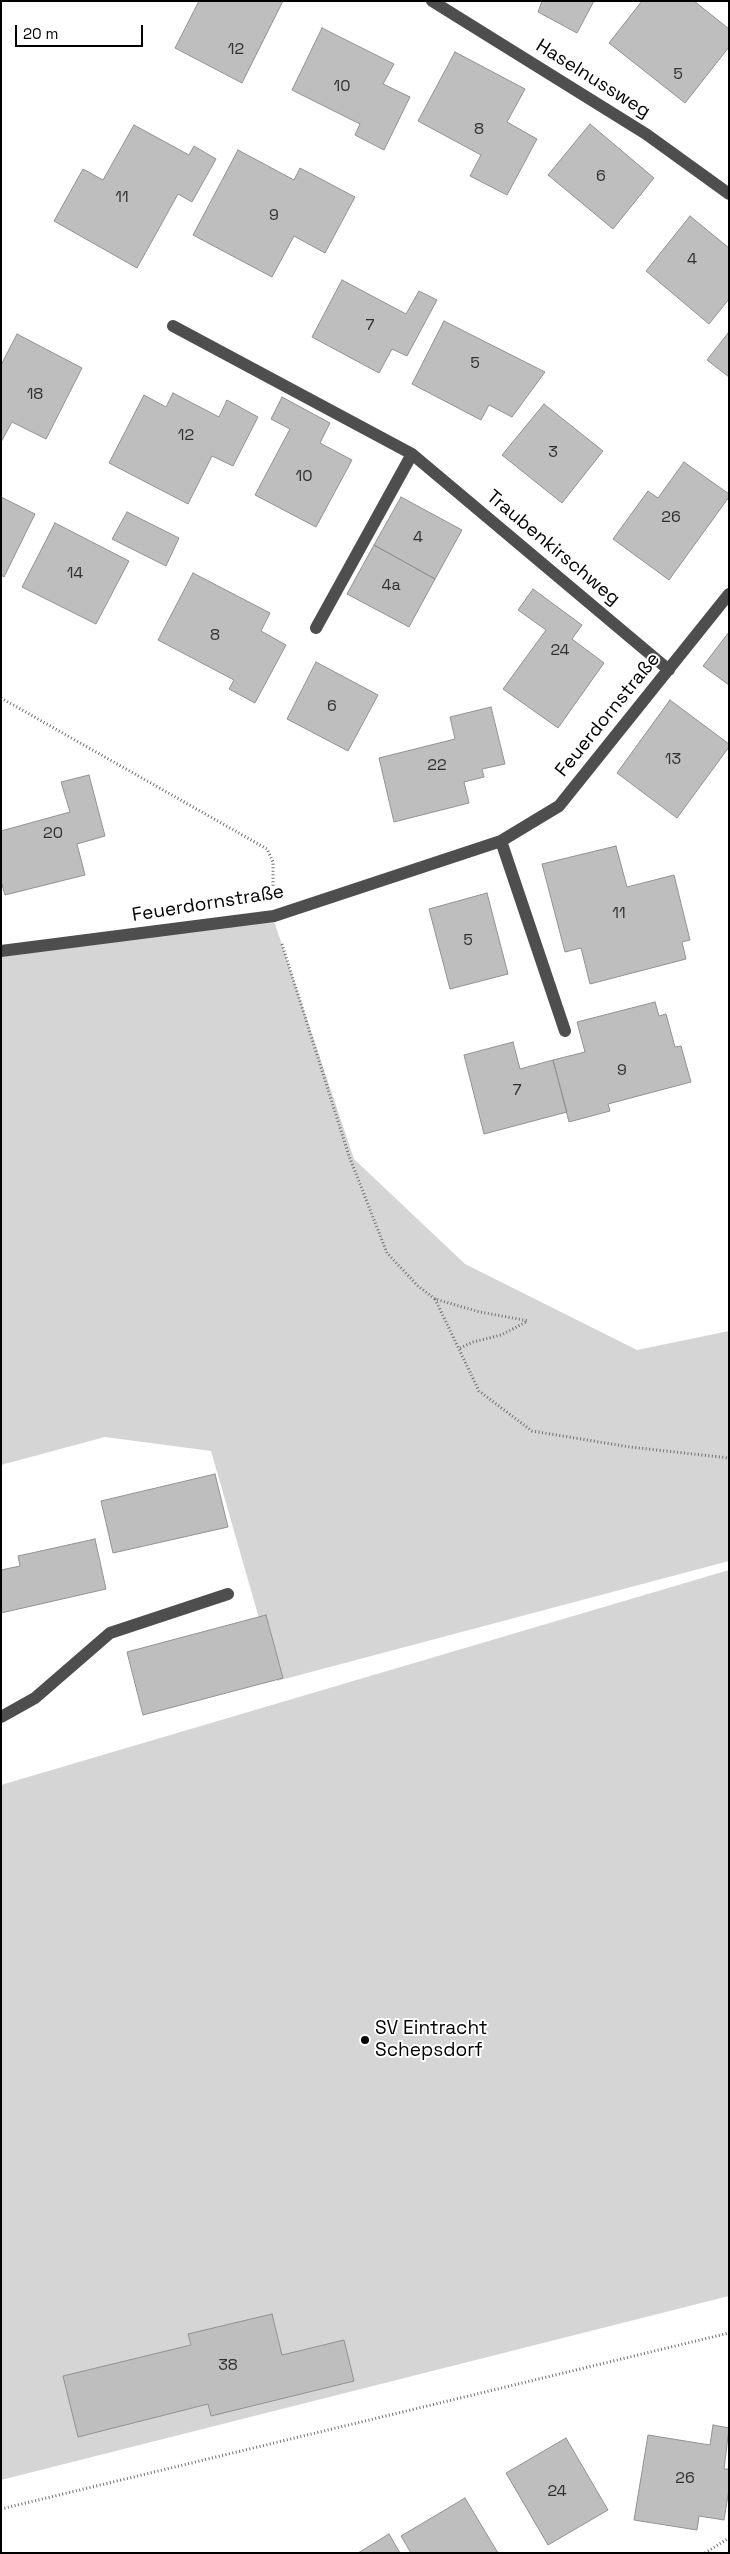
<!DOCTYPE html>
<meta charset="utf-8">
<style>
body{margin:0}
#map{position:relative;width:730px;height:2554px;overflow:hidden;background:#fff;font-family:"Space Grotesk",sans-serif}
canvas{display:block}
.frame{position:absolute;inset:0;border:2px solid #000;pointer-events:none}
.scale{position:absolute;left:15px;top:25px;width:128px;height:22px;box-sizing:border-box;border:2px solid #000;border-top:0;padding-left:6px;font-size:15px;line-height:18px;white-space:nowrap;color:#000;-webkit-text-stroke:4px #fff;paint-order:stroke}
</style>
<div id="map">
<canvas width="730" height="2554"></canvas>
<div class="frame"></div>
<div class="scale">20 m</div>
</div>
<script>
const g = document.querySelector('canvas').getContext('2d');
g.lineJoin = 'round';
function fillPath(path, color) {
  g.fillStyle = color;
  g.fill(path, 'evenodd');
}
function poly(rows) {
  const path = new Path2D();
  for (const r of rows) {
    path.moveTo(r[0], r[1]);
    for (let i = 2; i < r.length; i += 2) path.lineTo(r[i], r[i + 1]);
  }
  return path;
}
function stroke(path, color, width, dash) {
  g.strokeStyle = color;
  g.lineWidth = width;
  g.lineCap = dash ? 'butt' : 'round';
  g.setLineDash(dash || []);
  g.stroke(path);
}
function drawText(font, color, halo, rows, align = 'center') {
  g.font = font + ' "Space Grotesk",sans-serif';
  g.lineWidth = 4;
  g.setLineDash([]);
  g.textBaseline = 'middle';
  g.strokeStyle = halo;
  g.fillStyle = color;
  for (const [text, x, y, turn = 0] of rows) {
    g.save();
    g.translate(x, y);
    g.rotate((+turn || 0) * Math.PI / 180);
    g.textAlign = isNaN(turn) ? turn : align;
    if (halo) g.strokeText(text, 0, 0);
    g.fillText(text, 0, 0);
    g.restore();
  }
}
fillPath(poly([
 [273,918,354,1159,465,1264,637,1350,729,1331,729,1561,277,1681,211,1451,105,1437,1,1465,1,957],
 [729,1570,729,2296,1,2480,1,1785]
]), '#d5d5d5');
const building = poly([
 [199,1,283,1,242,83,175,48,199,1],
 [542,1,594,1,577,33,538,12,542,1],
 [642,1,694,1,729,29,729,47,685,103,609,43,642,1],
 [322,28,394,64,383,84,410,97,384,150,355,135,360,124,292,90,322,28],
 [455,52,525,89,507,122,537,139,507,195,470,176,481,155,418,121,455,52],
 [590,124,654,178,613,229,548,175,590,124],
 [134,125,189,155,194,146,216,159,192,202,178,194,137,268,54,221,83,169,103,180,134,125],
 [238,150,294,180,300,168,355,197,325,253,294,236,272,277,193,235,238,150],
 [690,216,729,248,729,299,709,324,646,271,690,216],
 [342,280,406,314,419,291,437,300,407,356,392,349,379,373,312,337,342,280],
 [444,321,545,372,512,417,489,405,481,420,412,384,444,321],
 [729,332,729,377,707,360,729,332],
 [17,334,82,368,46,439,12,422,1,442,1,365,17,334],
 [173,393,219,417,227,400,258,417,233,466,212,456,188,504,109,463,144,395,166,407,173,393],
 [282,397,330,423,320,443,352,460,316,527,255,495,290,429,271,419,282,397],
 [544,404,603,451,562,503,502,455,544,404],
 [684,462,729,494,729,497,669,580,613,539,648,491,658,498,684,462],
 [1,497,35,514,4,577,1,575,1,497],
 [401,497,462,530,435,579,374,545,401,497],
 [127,512,179,538,166,566,112,539,127,512],
 [55,523,129,561,96,624,22,587,55,523],
 [374,545,435,579,409,627,347,594,374,545],
 [193,573,270,613,261,631,286,645,255,703,229,689,234,680,158,640,193,573],
 [533,589,582,625,572,639,604,663,558,728,503,689,546,630,518,610,533,589],
 [729,632,729,685,703,666,729,632],
 [316,662,378,695,348,751,287,719,316,662],
 [670,700,729,744,729,747,677,818,617,773,670,700],
 [491,707,505,764,482,769,484,777,464,782,469,803,394,822,379,758,455,739,450,717,491,707],
 [89,775,105,836,77,844,85,875,5,895,1,881,1,831,70,812,61,782,89,775],
 [616,846,627,887,674,875,690,940,682,942,686,959,590,984,581,948,565,952,542,864,616,846],
 [487,893,508,974,450,989,429,909,487,893],
 [655,1002,659,1016,666,1014,675,1047,681,1046,691,1082,608,1104,610,1111,569,1122,553,1060,585,1052,577,1022,655,1002],
 [513,1042,520,1069,553,1060,567,1112,484,1134,464,1055,513,1042],
 [215,1474,228,1527,113,1553,101,1501,215,1474],
 [95,1539,106,1589,1,1613,1,1570,20,1566,18,1556,95,1539],
 [266,1615,283,1678,143,1715,127,1652,266,1615],
 [272,2314,282,2355,344,2340,354,2381,211,2416,208,2404,78,2437,63,2376,191,2345,188,2334,272,2314],
 [713,2425,729,2428,724,2469,729,2469,729,2489,724,2520,699,2516,697,2530,634,2520,648,2435,710,2445,713,2425],
 [566,2438,608,2510,548,2545,506,2473,566,2438],
 [465,2498,498,2553,411,2553,401,2536,465,2498],
 [389,2534,400,2553,358,2553,389,2534]
]);
fillPath(building, '#bebebe');
stroke(building, '#929292', 1);
stroke(poly([
 [1,698,267,849,273,862,273,886],
 [282,944,349,1156,387,1253,418,1286,435,1299,480,1312,529,1321],
 [435,1299,479,1391,532,1431,630,1447,729,1458],
 [460,1348,473,1342,501,1335,528,1321],
 [1,2509,729,2333],
 [705,2553,729,2538]
]), '#707070', 3, [1, 2.5]);
stroke(poly([
 [432,1,646,134,729,194],
 [173,326,412,454,669,670],
 [316,628,412,454],
 [501,841,565,1031],
 [1,951,274,916,501,841,559,806,729,594],
 [1,1717,35,1698,110,1633,228,1594]
]), '#4e4e4e', 12);
for (const [x, y, r, color] of [
 [365,2040,5,"#000"]
]) {
  const dot = new Path2D();
  dot.arc(x, y, r, 0, 2 * Math.PI);
  g.fillStyle = color;
  g.fill(dot);
  stroke(dot, '#fff', 2);
}
drawText('16px', '#303030', null, [
 ["12",236,50],
 ["5",678,75],
 ["10",342,87],
 ["8",479,130],
 ["6",601,177],
 ["11",122,198],
 ["9",274,216],
 ["4",692,260],
 ["7",370,326],
 ["5",475,364],
 ["18",35,395],
 ["12",186,436],
 ["3",553,453],
 ["10",304,477],
 ["26",671,518],
 ["4",418,538],
 ["14",75,574],
 ["4a",391,586],
 ["8",215,636],
 ["24",560,651],
 ["6",332,707],
 ["13",673,760],
 ["22",437,766],
 ["20",53,834],
 ["11",619,914],
 ["5",468,941],
 ["9",622,1071],
 ["7",517,1091],
 ["38",228,2366],
 ["26",685,2479],
 ["24",557,2492]
]);
drawText('19px', '#000', '#fff', [
 ["Haselnussweg",593,79,32],
 ["Traubenkirschweg",553,548,40],
 ["Feuerdornstraße",608,715,-51],
 ["Feuerdornstraße",208,904,-9]
]);
drawText('19px', '#000', '#fff', [
 ["SV Eintracht",375,2029],
 ["Schepsdorf",375,2051]
], 'left');
</script>
